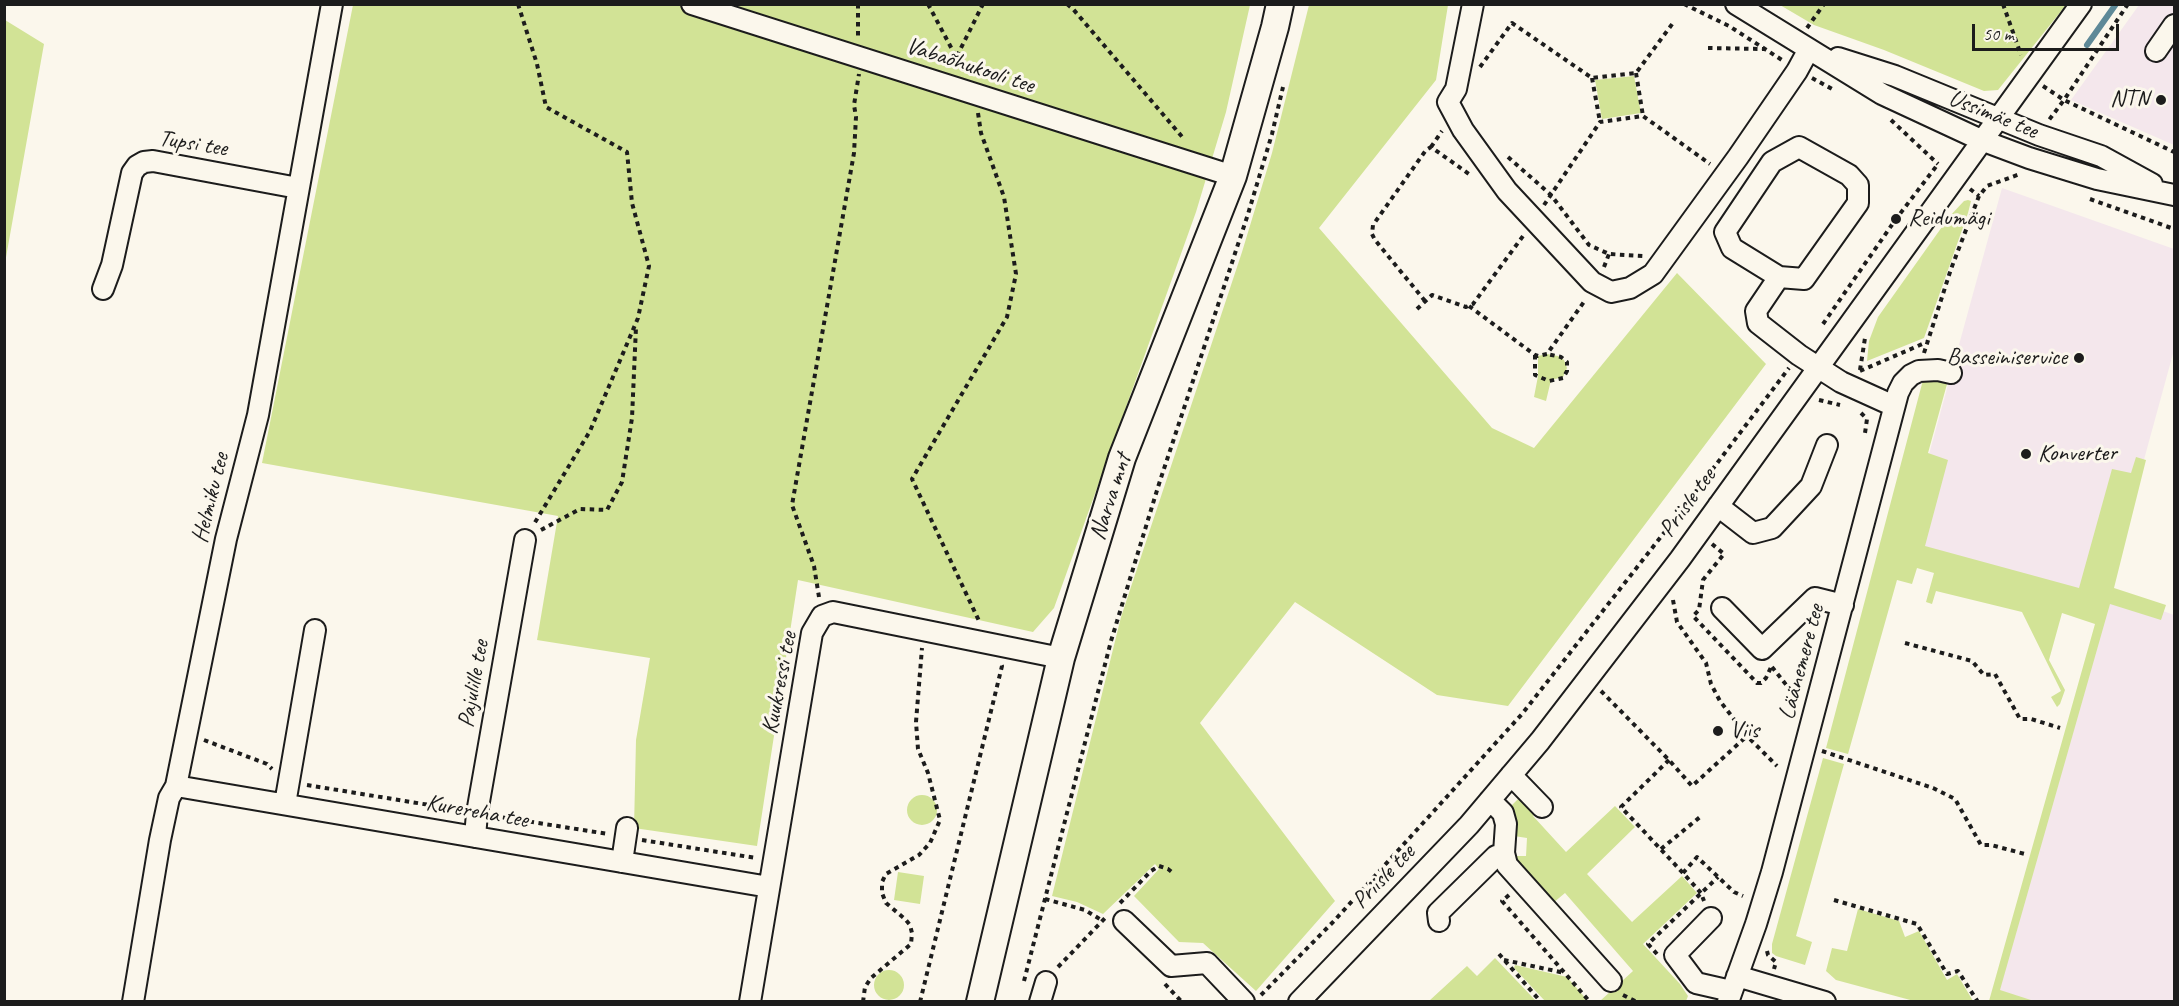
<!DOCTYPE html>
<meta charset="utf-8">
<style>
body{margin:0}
#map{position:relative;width:2179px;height:1006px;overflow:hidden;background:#fbf7ec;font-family:Caveat,sans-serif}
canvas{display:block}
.frame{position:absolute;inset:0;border:6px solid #1c1c1c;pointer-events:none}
.scale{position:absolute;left:1972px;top:24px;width:147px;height:27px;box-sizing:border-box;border:3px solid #1c1c1c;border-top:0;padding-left:8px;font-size:18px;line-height:21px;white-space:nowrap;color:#1c1c1c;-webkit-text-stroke:4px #fbf7ec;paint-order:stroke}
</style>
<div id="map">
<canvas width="2179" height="1006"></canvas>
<div class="frame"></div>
<div class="scale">50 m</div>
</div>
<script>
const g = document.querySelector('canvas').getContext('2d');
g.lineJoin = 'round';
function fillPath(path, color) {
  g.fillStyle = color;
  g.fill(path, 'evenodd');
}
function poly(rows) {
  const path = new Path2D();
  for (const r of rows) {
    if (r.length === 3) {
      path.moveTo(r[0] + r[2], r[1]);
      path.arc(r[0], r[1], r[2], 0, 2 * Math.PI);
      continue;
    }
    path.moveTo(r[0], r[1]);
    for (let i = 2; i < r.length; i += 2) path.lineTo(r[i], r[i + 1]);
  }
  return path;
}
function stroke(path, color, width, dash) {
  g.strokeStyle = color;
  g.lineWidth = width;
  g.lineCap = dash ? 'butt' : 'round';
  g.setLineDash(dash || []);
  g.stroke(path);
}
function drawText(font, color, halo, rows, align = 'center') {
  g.font = font + ' Caveat,sans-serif';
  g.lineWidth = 6;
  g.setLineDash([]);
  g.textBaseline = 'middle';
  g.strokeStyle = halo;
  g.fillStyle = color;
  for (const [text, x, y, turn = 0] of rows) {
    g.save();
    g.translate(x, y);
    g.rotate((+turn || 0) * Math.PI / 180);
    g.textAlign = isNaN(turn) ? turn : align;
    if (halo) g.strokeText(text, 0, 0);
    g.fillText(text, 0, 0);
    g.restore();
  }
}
fillPath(poly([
 [2139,5,2174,5,2174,145,2071,100],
 [2002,188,2174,249,2174,350,2108,591,2174,615,2174,1001,2006,1002,1994,998,2098,623,1900,560]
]), '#f4e7ec');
fillPath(poly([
 [353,5,1250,5,1226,112,1196,212,1054,608,1033,632,798,580,757,846,634,828,636,740,650,658,537,640,558,516,262,463],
 [1309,5,1448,5,1436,80,1319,228,1492,428,1534,448,1677,273,1766,364,1508,706,1437,695,1295,602,1200,723,1335,901,1256,991,1203,943,1179,942,1134,896,1159,869,1155,864,1103,914,1077,902,1052,896,1121,617,1242,252,1272,153],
 [1780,5,2066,5,1998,90,1984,91,1884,50,1814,25],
 [5,20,44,44,5,263],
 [1634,76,1641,113,1602,119,1595,80],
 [1968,200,1971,201,1968,213,1924,338,1867,361,1869,341,1878,317,1949,217,1964,201],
 [1547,354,1558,356,1564,360,1567,368,1563,377,1551,380,1546,401,1534,397,1538,376,1538,356],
 [1929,379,1947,384,1928,453,1948,460,1925,546,2079,588,2112,469,2131,473,2136,457,2146,460,2114,588,2166,605,2161,620,2110,604,2000,990,2034,1001,1989,1001,2095,624,2062,613,2049,660,2065,690,2060,704,2057,707,2051,697,2061,691,2022,612,1936,591,1932,604,1926,602,1934,573,1917,568,1912,584,1897,580,1848,754,1826,748,1923,380],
 [1823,758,1844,764,1796,936,1812,942,1805,965,1776,956,1772,953,1772,944],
 [922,810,15],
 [1521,796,1537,812,1533,816,1566,852,1615,806,1635,827,1587,874,1632,922,1682,876,1697,893,1643,944,1680,984,1688,996,1686,1001,1600,1001,1633,971,1565,893,1553,903,1512,856,1526,856,1527,838,1514,836,1510,807],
 [898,872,924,876,920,904,894,900],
 [1858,909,1899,921,1905,937,1919,931,1947,980,1957,974,1973,1001,1914,1001,1836,980,1826,971,1832,948,1847,951],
 [1495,958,1536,1001,1429,1001,1467,966,1477,976],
 [1515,965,1567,977,1588,1001,1545,1001,1514,968],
 [889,985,15]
]), '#d2e396');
stroke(poly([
 [2087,45,2116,4]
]), '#5e8998', 6);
const minor = poly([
 [692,4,1233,176],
 [1473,4,1456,89,1448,102,1463,130,1507,191,1592,282,1611,292,1630,288,1653,274,1738,157,1797,71,1809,49],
 [1736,4,1882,94,1981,140,2029,158,2097,179,2174,195],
 [2156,51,2174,25],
 [1838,58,1895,76,2039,135,2101,156,2152,184],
 [1779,277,1732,248,1725,232,1772,162,1799,147,1849,175,1858,185,1858,203,1804,279,1779,277,1756,311,1758,323,1799,355,1841,382,1894,406],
 [103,289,112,265,132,173,137,166,144,162,153,161,298,188],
 [1718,506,1753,533,1772,528,1811,486,1827,445],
 [1722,608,1762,649,1815,598,1843,605],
 [1511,775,1542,807],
 [176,786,769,887],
 [1490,800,1503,813,1506,824,1504,853,1507,865,1611,981],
 [285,804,315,630],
 [475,837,477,813,525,540],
 [622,862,627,828],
 [1711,918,1675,955,1696,983,1731,991],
 [1124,921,1171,966,1207,963,1244,1002],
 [1439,921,1438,913,1496,856,1504,853],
 [1737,976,1825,1002],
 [133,1002,160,840,169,798,176,786,226,539,258,415,332,4],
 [750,1002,812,633,822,616,833,612,1061,658],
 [1040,1002,1046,982],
 [1299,1002,1469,825,1540,741,1680,559,2081,4],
 [1728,1002,1756,924,1772,872,1898,393,1903,383,1911,375,1919,371,1938,370,1951,373]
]);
const major = poly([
 [980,1002,1061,658,1122,458,1233,176,1275,27,1280,4]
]);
stroke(minor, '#1c1c1c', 24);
stroke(major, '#1c1c1c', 30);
stroke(poly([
 [518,4,537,64,546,107,627,152,632,203,649,266,638,318,590,431,534,524],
 [858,4,858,37],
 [928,4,963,70],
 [1067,4,1073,9,1184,139],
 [1684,4,1729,26,1782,60],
 [2003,4,2021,55],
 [2128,4,2064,100,2174,152],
 [1807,28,1824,4],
 [1708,48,1764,49],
 [957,56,983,4],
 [1480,67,1512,23,1592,78,1636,73,1673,23],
 [1636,73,1643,116],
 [1592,78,1600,122],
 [1812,78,1834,90],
 [2043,86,2064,100,2049,120],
 [978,113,981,133,1004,197,1016,274,1007,317,912,479,980,623],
 [1891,120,1938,164],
 [1431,147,1442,131],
 [1508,157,1551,195,1589,245,1609,254,1643,256],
 [1970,189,1979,196],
 [2090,199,2174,229],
 [1544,205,1600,122,1643,116,1710,164],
 [1604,267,1609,254],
 [1425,301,1375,240,1372,234,1373,225,1426,150,1431,147,1469,174],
 [1469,306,1535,355,1538,356,1547,354,1586,299],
 [1417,309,1432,295,1466,307,1473,304,1523,236],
 [1823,324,1896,219,1938,164],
 [1924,353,1951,269,1979,196,1987,186,2020,174],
 [1535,355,1535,375,1549,381,1563,378,1567,371,1567,362,1561,357,1547,354],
 [1860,370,1865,338],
 [1860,371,1927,342],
 [1819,400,1840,405],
 [1861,413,1867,419,1865,433,1868,434],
 [541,530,580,509,607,510,622,482,632,418,636,327],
 [1712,544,1724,554,1703,580,1699,610,1693,616,1757,683,1761,683,1766,678,1772,665],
 [819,597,814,566,792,505,854,153,856,117,854,105,859,74],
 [1673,600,1677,622,1706,663,1711,684,1720,701,1747,736,1777,766],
 [1905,643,1972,661,1984,675,1995,674,2020,719,2031,719,2060,728],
 [1772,667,1795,696],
 [1601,691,1669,760,1692,786,1747,736],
 [204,740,267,764,272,769],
 [1822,751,1933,788,1955,799,1981,845,1991,845,2025,854],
 [1669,760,1621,807,1683,873,1701,893,1704,901],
 [307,785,460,810],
 [494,816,608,834],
 [642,840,756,858],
 [1661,849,1700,817],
 [1683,873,1697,857,1734,892,1743,896],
 [1509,895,1502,901,1590,1002],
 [1045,899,1085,910,1103,921],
 [1834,900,1917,924,1947,974,1958,971,1978,1002],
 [1120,903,1151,871,1159,866,1168,869,1173,873],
 [1767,951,1768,955,1776,962,1774,969],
 [1499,954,1541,1002],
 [1657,954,1648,944,1718,877],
 [1504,960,1565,973],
 [1058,967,1106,917],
 [1024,981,1111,641,1158,487,1248,214,1272,134,1283,87],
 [1165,984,1182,1002],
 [1261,995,1334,921,1522,714,1678,515,1789,368],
 [1623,995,1637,1002],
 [863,1002,865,987,871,978,911,944,912,933,910,925,905,919,886,903,882,893,882,882,886,874,919,855,930,843,940,820,928,773,918,749,916,722,922,648],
 [920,1002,1002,666,1001,664]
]), '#1c1c1c', 4, [4.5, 4.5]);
stroke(minor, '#fbf7ec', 20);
stroke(major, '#fbf7ec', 26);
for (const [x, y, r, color] of [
 [2161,100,6,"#1c1c1c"],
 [1896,219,6,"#1c1c1c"],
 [2079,358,6,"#1c1c1c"],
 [2026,454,6,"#1c1c1c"],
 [1718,731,6,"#1c1c1c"]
]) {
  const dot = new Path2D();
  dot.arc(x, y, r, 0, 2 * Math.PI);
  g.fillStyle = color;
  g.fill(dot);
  stroke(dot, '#fbf7ec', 2);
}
drawText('24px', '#1c1c1c', '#fbf7ec', [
 ["Vabaõhukooli tee",970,66,18],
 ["Ussimäe tee",1993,115,22],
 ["Tupsi tee",193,144,9],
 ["Narva mnt",1111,497,-72],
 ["Helmiku tee",211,498,-76],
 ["Priisle tee",1688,503,-54],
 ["Läänemere tee",1802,662,-75],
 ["Kuukressi tee",780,683,-79],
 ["Pajulille tee",474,684,-80],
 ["Kurereha tee",477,812,10],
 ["Priisle tee",1384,877,-46]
]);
drawText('24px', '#1c1c1c', '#fbf7ec', [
 ["NTN",2149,100,"right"],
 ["Reidumägi",1908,219],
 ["Basseiniservice",2067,358,"right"],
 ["Konverter",2038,454],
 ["Viis",1730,731]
], 'left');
</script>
